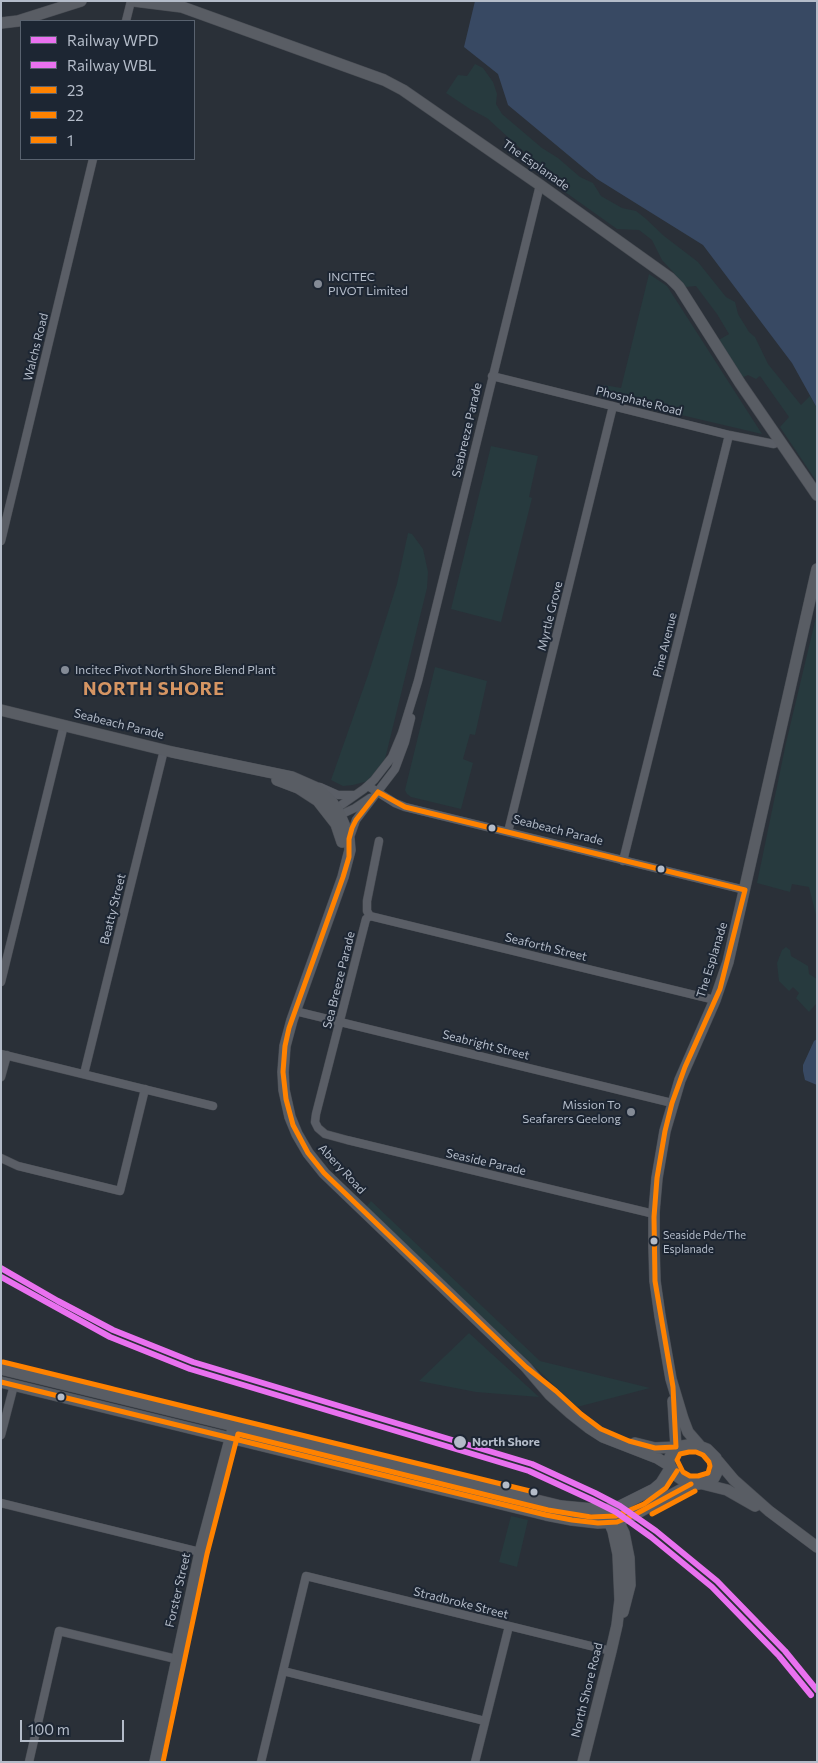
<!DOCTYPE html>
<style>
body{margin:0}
#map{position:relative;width:818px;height:1763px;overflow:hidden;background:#2a3038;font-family:Commissioner,sans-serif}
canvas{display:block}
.frame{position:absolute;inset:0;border:2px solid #b4bcc9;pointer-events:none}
.legend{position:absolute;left:20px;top:20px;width:175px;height:140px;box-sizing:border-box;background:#1d2633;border:1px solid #59626f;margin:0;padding:6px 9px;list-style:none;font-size:15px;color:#b4bcc9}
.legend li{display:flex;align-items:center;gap:10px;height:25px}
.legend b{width:25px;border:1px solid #59626f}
.scale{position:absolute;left:20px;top:1720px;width:104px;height:22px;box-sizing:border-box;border:2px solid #b4bcc9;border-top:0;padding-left:6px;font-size:15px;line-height:18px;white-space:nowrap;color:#b4bcc9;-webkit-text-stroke:4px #1d2633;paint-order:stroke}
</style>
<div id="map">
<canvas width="818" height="1763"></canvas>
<div class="frame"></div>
<ul class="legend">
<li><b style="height:6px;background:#e971ef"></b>Railway WPD</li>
<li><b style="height:6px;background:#e971ef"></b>Railway WBL</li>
<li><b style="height:6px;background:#ff8200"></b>23</li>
<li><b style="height:6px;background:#ff8200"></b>22</li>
<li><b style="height:6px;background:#ff8200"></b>1</li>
</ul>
<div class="scale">100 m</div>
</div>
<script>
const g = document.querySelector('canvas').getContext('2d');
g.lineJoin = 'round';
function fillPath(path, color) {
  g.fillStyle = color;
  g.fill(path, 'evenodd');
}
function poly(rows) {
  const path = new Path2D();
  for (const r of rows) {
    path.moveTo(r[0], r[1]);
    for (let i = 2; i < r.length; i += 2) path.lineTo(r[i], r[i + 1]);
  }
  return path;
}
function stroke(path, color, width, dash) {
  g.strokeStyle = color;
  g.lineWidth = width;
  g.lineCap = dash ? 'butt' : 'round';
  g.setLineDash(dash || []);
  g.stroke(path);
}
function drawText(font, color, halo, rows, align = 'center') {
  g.font = font + ' Commissioner,sans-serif';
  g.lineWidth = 4;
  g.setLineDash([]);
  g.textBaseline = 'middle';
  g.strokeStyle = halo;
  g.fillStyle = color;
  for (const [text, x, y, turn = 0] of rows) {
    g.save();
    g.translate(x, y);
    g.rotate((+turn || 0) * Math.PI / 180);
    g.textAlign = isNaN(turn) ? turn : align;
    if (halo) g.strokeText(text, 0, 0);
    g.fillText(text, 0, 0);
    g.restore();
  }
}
fillPath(poly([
 [475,64,483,68,493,82,497,94,496,104,502,114,542,148,558,158,580,177,593,183,601,196,622,208,636,211,645,218,664,236,698,262,726,297,735,302,738,314,749,332,755,337,768,364,801,405,810,396,817,408,817,482,780,427,789,417,760,376,756,379,748,375,741,378,717,341,729,334,717,314,696,286,686,287,680,284,674,273,662,260,652,240,639,230,617,229,551,182,544,170,487,118,470,109,446,93,458,75,467,76],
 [649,274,667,286,762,434,600,396,604,385,621,388],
 [491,446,538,456,529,497,532,498,501,622,451,609],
 [408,533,412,534,423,549,428,572,427,588,385,759,368,781,353,785,343,786,331,780,368,675,397,584],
 [817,613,817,919,809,887,792,884,790,892,757,883,786,743],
 [435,667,487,681,475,735,470,734,463,759,473,763,461,809,411,797,407,794,405,790],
 [786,947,790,950,791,956,808,966,809,974,817,979,817,1003,809,1012,796,998,799,993,793,987,789,991,779,981,777,963,782,950],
 [371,1201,540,1361,650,1388,577,1407,366,1207],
 [469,1333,539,1397,476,1392,419,1381],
 [511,1516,528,1520,517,1567,499,1562]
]), '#273a3e');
fillPath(poly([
 [475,1,817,1,817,408,792,363,703,245,597,179,508,105,498,74,464,47],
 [817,1039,817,1085,805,1080,803,1071,803,1065,814,1041]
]), '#384963');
const street = poly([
 [126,21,131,1],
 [492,376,729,435,774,444,780,441],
 [1,541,93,159],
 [368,786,395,803,405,807,745,890],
 [320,787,338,795,354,795],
 [337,808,364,789,374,780,392,757,402,733,418,681,540,185],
 [340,815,355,808,370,798],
 [508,832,613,406],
 [350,837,356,820,395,769,405,742,411,718],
 [379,841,367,901,367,911,370,916,366,919,316,1114,315,1122,318,1128,325,1134,347,1140,654,1214],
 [623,861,729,435],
 [370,916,715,1000],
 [1,982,64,725],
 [295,1011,672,1103],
 [1,1054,213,1106],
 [84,1074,164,750],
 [1,1077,7,1055],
 [1,1158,18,1166,120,1191,145,1089],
 [1,1435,14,1385],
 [1,1503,200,1552],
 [283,1671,485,1721],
 [29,1762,59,1631,176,1659],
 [261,1762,306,1576,611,1651],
 [475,1762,509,1626]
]);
const secondary = poly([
 [134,1,182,7,384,80,403,90,540,185,670,278,679,287,740,383,817,495],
 [1,23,18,21,81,1],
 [1,710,172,752,292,777,317,788,332,802,340,815,346,829,349,839,350,850,343,877,292,1020,285,1046,283,1072,284,1090,290,1117,297,1134,308,1153,324,1173,526,1367,550,1395,570,1413,589,1428,603,1437,657,1458,670,1466],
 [277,780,298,788,318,801,336,824,342,842],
 [1,1369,561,1506,604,1510,620,1506,654,1489,661,1483,671,1467],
 [1,1382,546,1515,572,1520,598,1523,617,1522,634,1515,691,1484],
 [673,1401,676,1447],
 [635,1443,655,1448,675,1447],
 [688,1445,697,1445,707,1449,716,1458,718,1465,717,1472,714,1478,708,1482,698,1484,687,1483,678,1477,670,1466,669,1459,673,1450,676,1447,688,1445],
 [701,1447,688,1432,683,1419,671,1379,660,1316,655,1281,654,1247,654,1212,657,1178,665,1131,680,1080,715,1000,728,962,817,569],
 [718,1461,734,1480,769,1511,817,1547],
 [703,1484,727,1490,755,1506],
 [613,1518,620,1525,624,1533,629,1558,630,1585,623,1612],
 [155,1762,200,1552,232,1432],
 [583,1762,611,1651,617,1625,620,1600,618,1554,613,1531,607,1517]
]);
stroke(street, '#484c53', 9);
stroke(secondary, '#484c53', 12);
stroke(street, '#5a5e66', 8);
stroke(secondary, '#595d64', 11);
stroke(poly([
 [378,792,356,820,352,828,349,839,349,857,343,877,289,1028,285,1046,283,1072,286,1099,293,1125,308,1153,324,1173,526,1367,556,1391,581,1414,601,1429,629,1441,655,1448,675,1447],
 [378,792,405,807,745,890],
 [1,1382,546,1515,572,1520,598,1523,617,1522,634,1515,691,1484],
 [676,1447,673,1387,655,1281,654,1217,657,1178,665,1131,672,1103,685,1067,720,989,745,890]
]), '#ff8200', 5);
stroke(poly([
 [689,1452,696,1452,703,1455,709,1462,710,1466,708,1473,698,1476,690,1476,683,1472,677,1460,680,1454,689,1452],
 [652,1514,695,1491],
 [163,1762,207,1554,238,1434,548,1510,591,1517,616,1516,644,1504,666,1488,677,1471]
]), '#ff8200', 5);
stroke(poly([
 [3,1362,534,1492]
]), '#ff8200', 5);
stroke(poly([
 [1,1268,58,1301,113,1330,193,1362,532,1464,595,1493,620,1506,656,1531,717,1581,785,1651,817,1690]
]), '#e971ef', 6);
stroke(poly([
 [1,1277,110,1337,190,1369,529,1471,592,1500,616,1512,651,1537,712,1587,779,1656,811,1695]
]), '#e971ef', 6);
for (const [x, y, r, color] of [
 [318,284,5,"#848b96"],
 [65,670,5,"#848b96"],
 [492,828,4.5,"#b4bcc9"],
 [661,869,4.5,"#b4bcc9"],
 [631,1112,5,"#848b96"],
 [654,1241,4.5,"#b4bcc9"],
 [61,1397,4.5,"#b4bcc9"],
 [460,1442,7,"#b4bcc9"],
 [506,1485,4.5,"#b4bcc9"],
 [534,1492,4.5,"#b4bcc9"]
]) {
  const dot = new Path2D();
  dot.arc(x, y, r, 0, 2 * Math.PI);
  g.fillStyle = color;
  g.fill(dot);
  stroke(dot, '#1d2633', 2);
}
drawText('11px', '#b4bcc9', '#1d2633', [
 ["Seaside Pde/The",663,1235],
 ["Esplanade",663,1249]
], 'left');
drawText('12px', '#b4bcc9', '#1d2633', [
 ["The Esplanade",536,165,35],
 ["Walchs Road",36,347,-76],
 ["Phosphate Road",639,401,14],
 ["Seabreeze Parade",467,430,-77],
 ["Myrtle Grove",550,616,-76],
 ["Pine Avenue",665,645,-76],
 ["Seabeach Parade",119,724,14],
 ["Seabeach Parade",558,830,14],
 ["Beatty Street",113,909,-76],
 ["Seaforth Street",546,947,14],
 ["The Esplanade",712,960,-73],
 ["Sea Breeze Parade",339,980,-76],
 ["Seabright Street",486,1045,14],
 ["Seaside Parade",486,1162,13],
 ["Abery Road",342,1169,47],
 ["Forster Street",178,1590,-77],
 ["Stradbroke Street",461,1603,14],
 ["North Shore Road",587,1690,-76]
]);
drawText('12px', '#b4bcc9', '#1d2633', [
 ["INCITEC",328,277],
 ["PIVOT Limited",328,291],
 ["Incitec Pivot North Shore Blend Plant",75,670],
 ["Mission To",621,1105,"right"],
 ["Seafarers Geelong",621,1119,"right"]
], 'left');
drawText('bold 12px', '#b4bcc9', '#1d2633', [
 ["North Shore",472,1442]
], 'left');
g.letterSpacing = '1px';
drawText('bold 18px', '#d59563', '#1d2633', [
 ["NORTH SHORE",154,689]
]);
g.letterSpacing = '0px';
</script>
